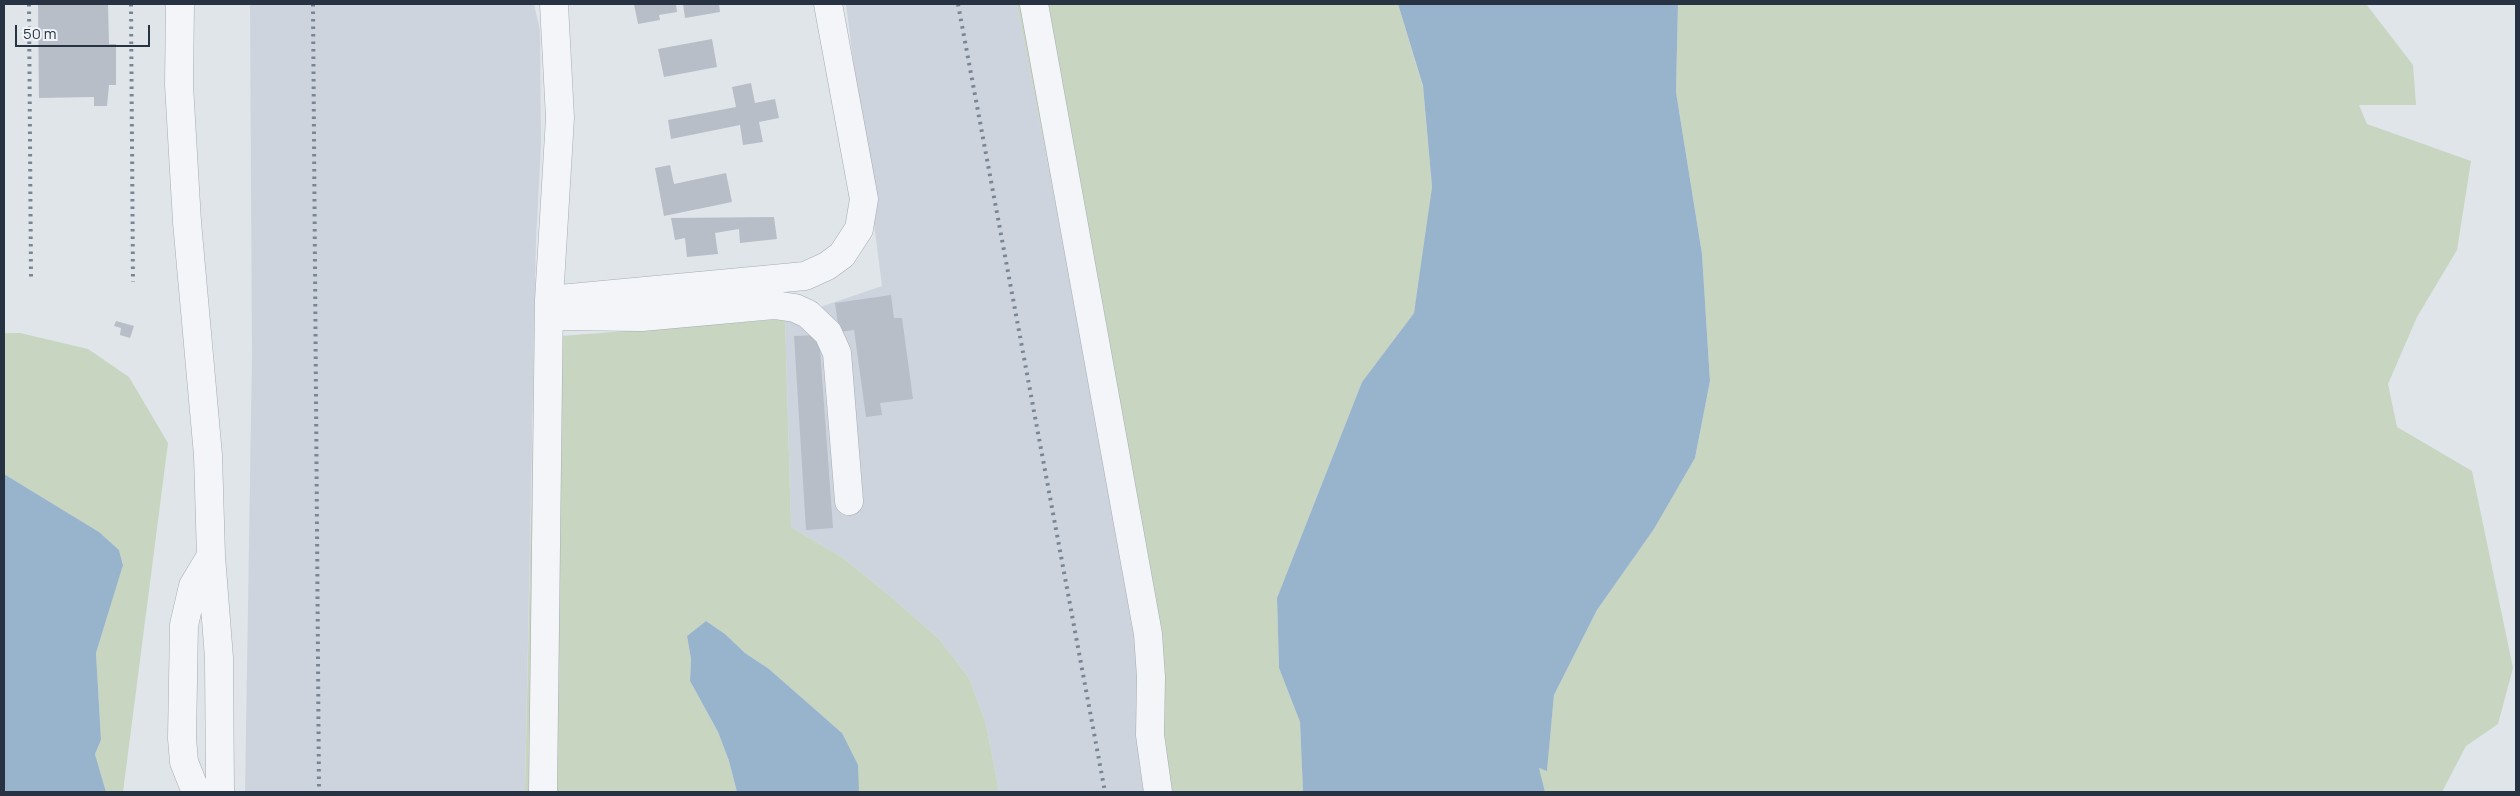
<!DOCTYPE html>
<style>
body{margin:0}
#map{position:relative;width:2520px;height:796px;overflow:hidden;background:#e0e5ea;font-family:Manrope,sans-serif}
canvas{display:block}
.frame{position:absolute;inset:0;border:5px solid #273343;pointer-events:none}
.scale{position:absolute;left:15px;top:25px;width:135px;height:22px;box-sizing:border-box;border:2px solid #273343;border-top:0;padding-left:6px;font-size:15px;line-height:18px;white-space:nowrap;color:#273343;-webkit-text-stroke:4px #f0f4f8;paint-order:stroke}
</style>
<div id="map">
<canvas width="2520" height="796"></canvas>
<div class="frame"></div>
<div class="scale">50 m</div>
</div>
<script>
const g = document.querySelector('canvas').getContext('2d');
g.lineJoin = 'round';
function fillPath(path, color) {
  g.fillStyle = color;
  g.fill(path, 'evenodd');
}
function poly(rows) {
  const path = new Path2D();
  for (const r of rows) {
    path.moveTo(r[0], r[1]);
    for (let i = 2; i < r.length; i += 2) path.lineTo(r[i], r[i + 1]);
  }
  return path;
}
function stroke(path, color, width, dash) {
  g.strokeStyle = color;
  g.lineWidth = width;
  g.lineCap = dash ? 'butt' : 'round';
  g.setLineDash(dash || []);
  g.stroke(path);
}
fillPath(poly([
 [250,4,534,4,540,30,541,146,536,240,525,792,245,792,252,356],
 [846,4,1017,4,1169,792,999,792,986,724,969,678,939,639,890,596,843,558,791,527,785,319,882,286]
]), '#ced4dd');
fillPath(poly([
 [1017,4,1398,4,1423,87,1432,187,1423,261,1414,313,1362,382,1277,598,1279,668,1300,722,1303,792,1169,792],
 [1678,4,2366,4,2413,65,2416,105,2359,105,2367,124,2471,161,2457,250,2417,317,2388,384,2397,427,2472,471,2513,668,2498,724,2466,746,2442,792,1545,792,1538,768,1547,770,1554,695,1597,610,1654,529,1695,458,1710,381,1702,254,1676,92],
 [785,319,791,527,843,558,890,596,939,639,969,678,986,724,999,792,859,792,842,733,769,669,745,653,725,634,706,621,687,636,691,659,690,681,718,732,729,761,737,792,525,792,535,338],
 [4,333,20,333,88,349,129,377,168,443,123,792,106,792,95,754,101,740,96,653,123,564,119,550,99,532,4,474]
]), '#c7d5c1');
fillPath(poly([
 [1398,4,1678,4,1676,92,1702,254,1710,381,1695,458,1654,529,1597,610,1554,695,1547,771,1539,768,1545,792,1303,792,1300,722,1279,668,1277,598,1362,382,1414,313,1432,187,1423,86],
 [4,474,99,532,119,550,123,565,96,653,101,740,95,754,106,792,4,792],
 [706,621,725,634,745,653,769,669,842,733,858,765,859,792,737,792,729,761,718,732,690,681,691,659,687,636]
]), '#98b4cd');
fillPath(poly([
 [38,4,108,4,109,44,116,44,116,85,109,85,107,106,94,106,94,97,39,98],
 [634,4,676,4,677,12,659,15,660,20,638,24],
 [683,4,719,4,720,12,685,18],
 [712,39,717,67,664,77,658,49],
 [751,83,755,103,775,99,779,118,759,122,763,142,743,145,740,125,671,139,668,120,736,107,732,87],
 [670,165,674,184,726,173,732,202,664,216,655,168],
 [774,217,777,239,740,243,739,229,715,233,718,254,687,257,685,238,675,240,671,218],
 [891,295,894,318,902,318,913,399,880,403,882,415,866,417,854,330,839,332,835,303],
 [116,321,134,326,130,338,120,335,121,328,114,326],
 [819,335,833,528,806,530,794,336]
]), '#b7bec8');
const minor = poly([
 [180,4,179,85,187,222,208,455,211,556,219,658,220,792],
 [1034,4,1148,634,1151,677,1150,735,1158,792],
 [549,300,805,276,827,266,842,255,859,229,864,199,828,4],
 [549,316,642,317,774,305,795,308,808,314,828,333,837,353,849,501],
 [196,792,184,762,182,738,184,625,193,586,211,556],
 [543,792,549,300,560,118,554,4]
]);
stroke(minor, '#a5acb5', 29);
stroke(minor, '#f3f5f8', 28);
stroke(poly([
 [29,4,31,278],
 [131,4,133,282],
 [313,4,319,792],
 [958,4,1105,792]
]), '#788595', 4, [2.5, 5]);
</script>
